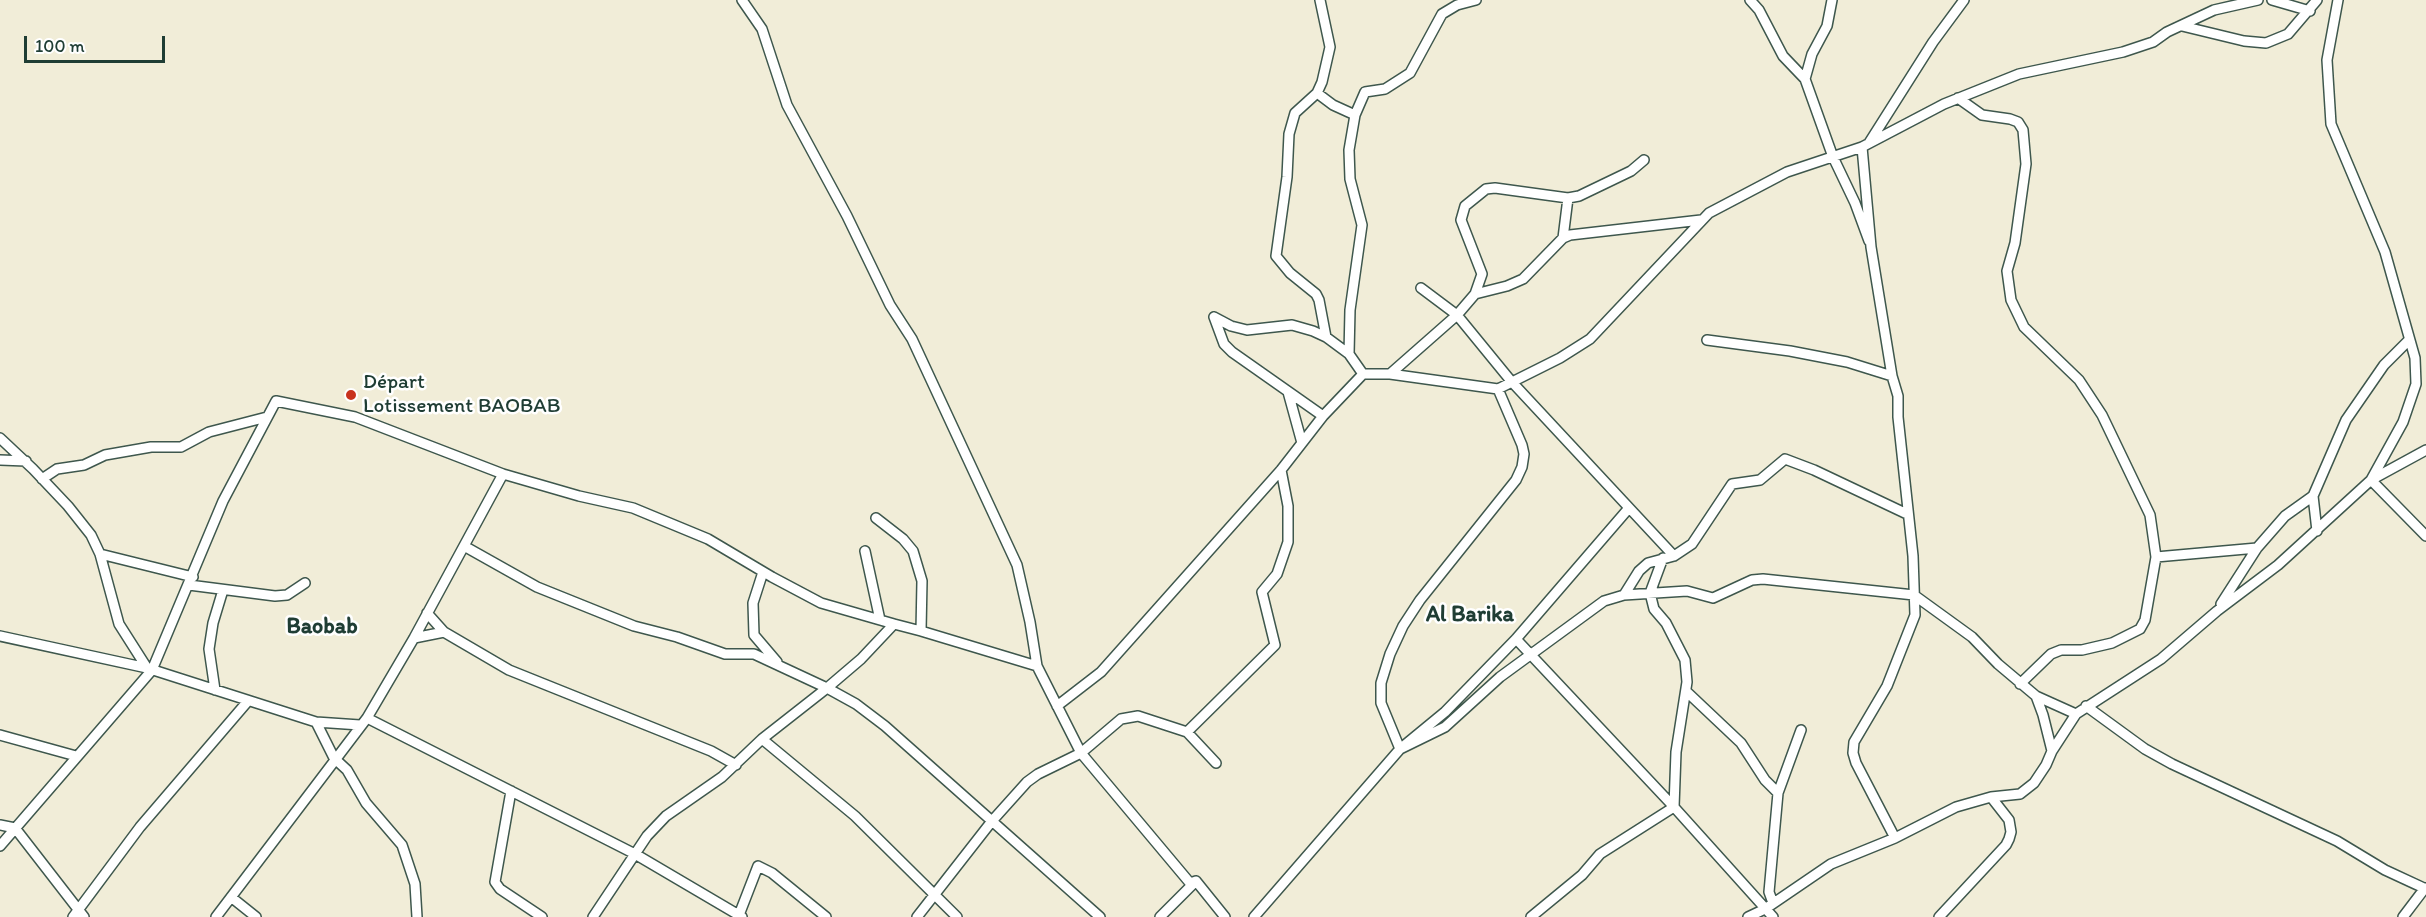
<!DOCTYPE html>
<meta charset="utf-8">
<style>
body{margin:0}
#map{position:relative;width:2426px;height:917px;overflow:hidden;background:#f1edd8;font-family:Itim,sans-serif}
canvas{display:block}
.scale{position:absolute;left:24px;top:36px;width:141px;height:27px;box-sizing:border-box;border:3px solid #1f3d34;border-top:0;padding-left:8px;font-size:18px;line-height:21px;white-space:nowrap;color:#1f3d34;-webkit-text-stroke:4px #fff;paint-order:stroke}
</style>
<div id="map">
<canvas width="2426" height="917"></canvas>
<div class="scale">100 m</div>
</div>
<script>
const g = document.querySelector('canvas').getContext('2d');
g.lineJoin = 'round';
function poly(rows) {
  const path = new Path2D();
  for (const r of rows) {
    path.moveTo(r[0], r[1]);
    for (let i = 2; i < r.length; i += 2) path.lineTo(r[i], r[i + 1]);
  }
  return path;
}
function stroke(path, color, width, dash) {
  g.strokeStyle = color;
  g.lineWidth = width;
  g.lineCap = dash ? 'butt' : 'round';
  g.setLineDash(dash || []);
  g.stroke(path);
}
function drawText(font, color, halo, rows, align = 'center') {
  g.font = font + ' Itim,sans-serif';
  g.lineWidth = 5;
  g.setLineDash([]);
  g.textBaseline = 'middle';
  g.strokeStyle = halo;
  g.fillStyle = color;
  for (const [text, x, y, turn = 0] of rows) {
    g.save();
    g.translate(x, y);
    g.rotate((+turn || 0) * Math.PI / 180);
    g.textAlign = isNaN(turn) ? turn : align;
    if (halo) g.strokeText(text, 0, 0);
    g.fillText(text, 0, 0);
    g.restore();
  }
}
const minor = poly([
 [742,0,762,29,787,105,847,216,890,305,912,339,1017,565,1030,622,1037,666,1081,753,1190,883,1196,881],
 [1320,0,1330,47,1322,82,1317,93,1333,105,1355,115],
 [1750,0,1759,10,1783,56,1805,79],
 [1832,0,1827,26,1812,54,1805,79,1833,157,1855,203,1869,241],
 [2272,0,2310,11],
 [2338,0,2327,60,2331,124,2385,252,2415,358,2416,384,2403,422,2371,480],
 [2182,26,2244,41,2266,43,2288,34,2317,0],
 [1317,93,1295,113,1289,134,1287,177,1276,256,1290,273,1316,294,1319,300,1326,337],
 [1958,98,1982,115,2010,119,2018,122,2023,130,2026,164,2015,243,2007,271,2011,300,2024,327,2079,380,2102,415,2150,515,2156,557,2145,620,2140,629,2112,643,2082,650,2061,650,2051,654,2020,684],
 [1869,143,1933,42,1964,0],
 [1862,147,1871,247,1892,376,1898,396,1898,417,1913,556,1915,615,1887,686,1854,742,1853,753,1856,763,1895,838],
 [1563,238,1568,198],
 [1421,288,1457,315,1511,381,1674,556],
 [1475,294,1507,286,1523,279,1563,238,1570,235,1701,220],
 [1214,317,1231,326,1247,330,1292,325,1313,331,1326,337,1349,354,1363,374],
 [1214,317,1224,344,1232,352,1323,416],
 [1707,340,1790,351,1847,362,1892,376],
 [1349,354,1350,310,1362,225,1350,179,1349,150,1355,115,1365,92,1385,89,1410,73,1442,14,1457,5,1476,0],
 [1390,374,1457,315,1475,294,1482,274,1461,220,1465,206,1486,189,1495,188,1568,198,1579,196,1631,171,1644,160],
 [1498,389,1522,445,1524,454,1522,467,1516,480,1420,600,1403,626,1390,654,1381,683,1381,703,1400,749,1445,727,1500,677,1604,601,1624,595,1687,591,1713,598,1752,580,1763,579,1914,595,1972,637,1998,664,2036,696,2076,714],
 [1288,392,1302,443],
 [0,438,33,469,68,506,91,535,100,554,119,624,147,668],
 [0,460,26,461],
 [42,479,57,469,84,465,105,455,151,447,181,447,209,432,267,417],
 [2371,480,2426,536],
 [2313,496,2317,531],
 [876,518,903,539,913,551,922,581,921,631],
 [865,551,880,620],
 [100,554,193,577],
 [2156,557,2257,548],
 [763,572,753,603,754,635,777,662],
 [189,585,275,596,287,595,305,583],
 [1624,595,1639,571,1648,563,1674,556,1692,544,1732,484,1760,480,1785,459,1814,470,1907,514],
 [2221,604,2257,548,2285,516,2313,496,2346,420,2384,365,2409,340],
 [427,613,444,632,509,670,711,751,736,765],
 [894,624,921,631,1037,666],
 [0,636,147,668,316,722,360,725],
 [414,638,444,632],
 [1516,639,1674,807,1773,917],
 [215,690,209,649,213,623,223,590],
 [1687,692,1741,743,1765,780,1778,793],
 [2036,696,2043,715,2052,751],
 [1057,706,1101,672,1281,470,1323,416,1363,374,1390,374,1498,389,1560,358,1590,339,1709,213,1787,172,1862,147,1944,104,2019,74,2123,52,2153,42,2167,32,2214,10,2258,0],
 [2086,706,2145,749,2172,764,2337,841,2385,870,2426,889],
 [367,718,635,854,742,917],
 [316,722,334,758,347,770,366,803,402,845,415,884,417,917],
 [1187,732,1275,645,1262,592,1277,574,1288,542,1288,506,1281,470],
 [0,735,76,756],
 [762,739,827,688,856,704,885,726,1100,917],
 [511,791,495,882,500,889,542,917],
 [0,825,15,828,84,917],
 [0,846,152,670,223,501,276,401,355,417,503,474,579,496,633,508,708,539,772,577,821,603,894,624,861,659,827,688,754,654,725,654,677,637,634,626,537,587,464,546],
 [1196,881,1225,917],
 [231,897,256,917],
 [1773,903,1769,892,1778,793,1801,730],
 [739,915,758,866,772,873,826,917],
 [73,917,140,827,248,701],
 [216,917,367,718,414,638,503,474],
 [593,917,647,836,666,816,722,777,762,739,855,816,957,917],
 [917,917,992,821,1027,782,1038,774,1081,753,1121,719,1138,716,1187,732,1216,763],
 [1160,917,1196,881],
 [1254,917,1400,749,1445,712,1516,639,1629,508],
 [1531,917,1582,875,1600,854,1674,807,1676,752,1687,682,1685,660,1666,623,1654,609,1650,593,1663,558],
 [1748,917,1765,909,1831,864,1895,838,1956,807,1991,797,2020,794,2034,783,2046,765,2052,751,2076,714,2161,659,2217,611,2278,565,2371,480,2426,450],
 [1939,917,2006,845,2009,839,2011,832,2009,820,1991,797],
 [2403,917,2425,888]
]);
stroke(minor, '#3e574d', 12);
stroke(minor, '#fff', 9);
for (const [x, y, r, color] of [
 [351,395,6,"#c8321e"]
]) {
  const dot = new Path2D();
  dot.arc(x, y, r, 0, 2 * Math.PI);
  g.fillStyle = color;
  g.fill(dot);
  stroke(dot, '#fff', 2);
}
drawText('21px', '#1f3d34', '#fff', [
 ["Départ",363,383],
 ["Lotissement BAOBAB",363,407]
], 'left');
drawText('bold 22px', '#1f3d34', '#fff', [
 ["Al Barika",1470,615],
 ["Baobab",322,627]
]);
</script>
